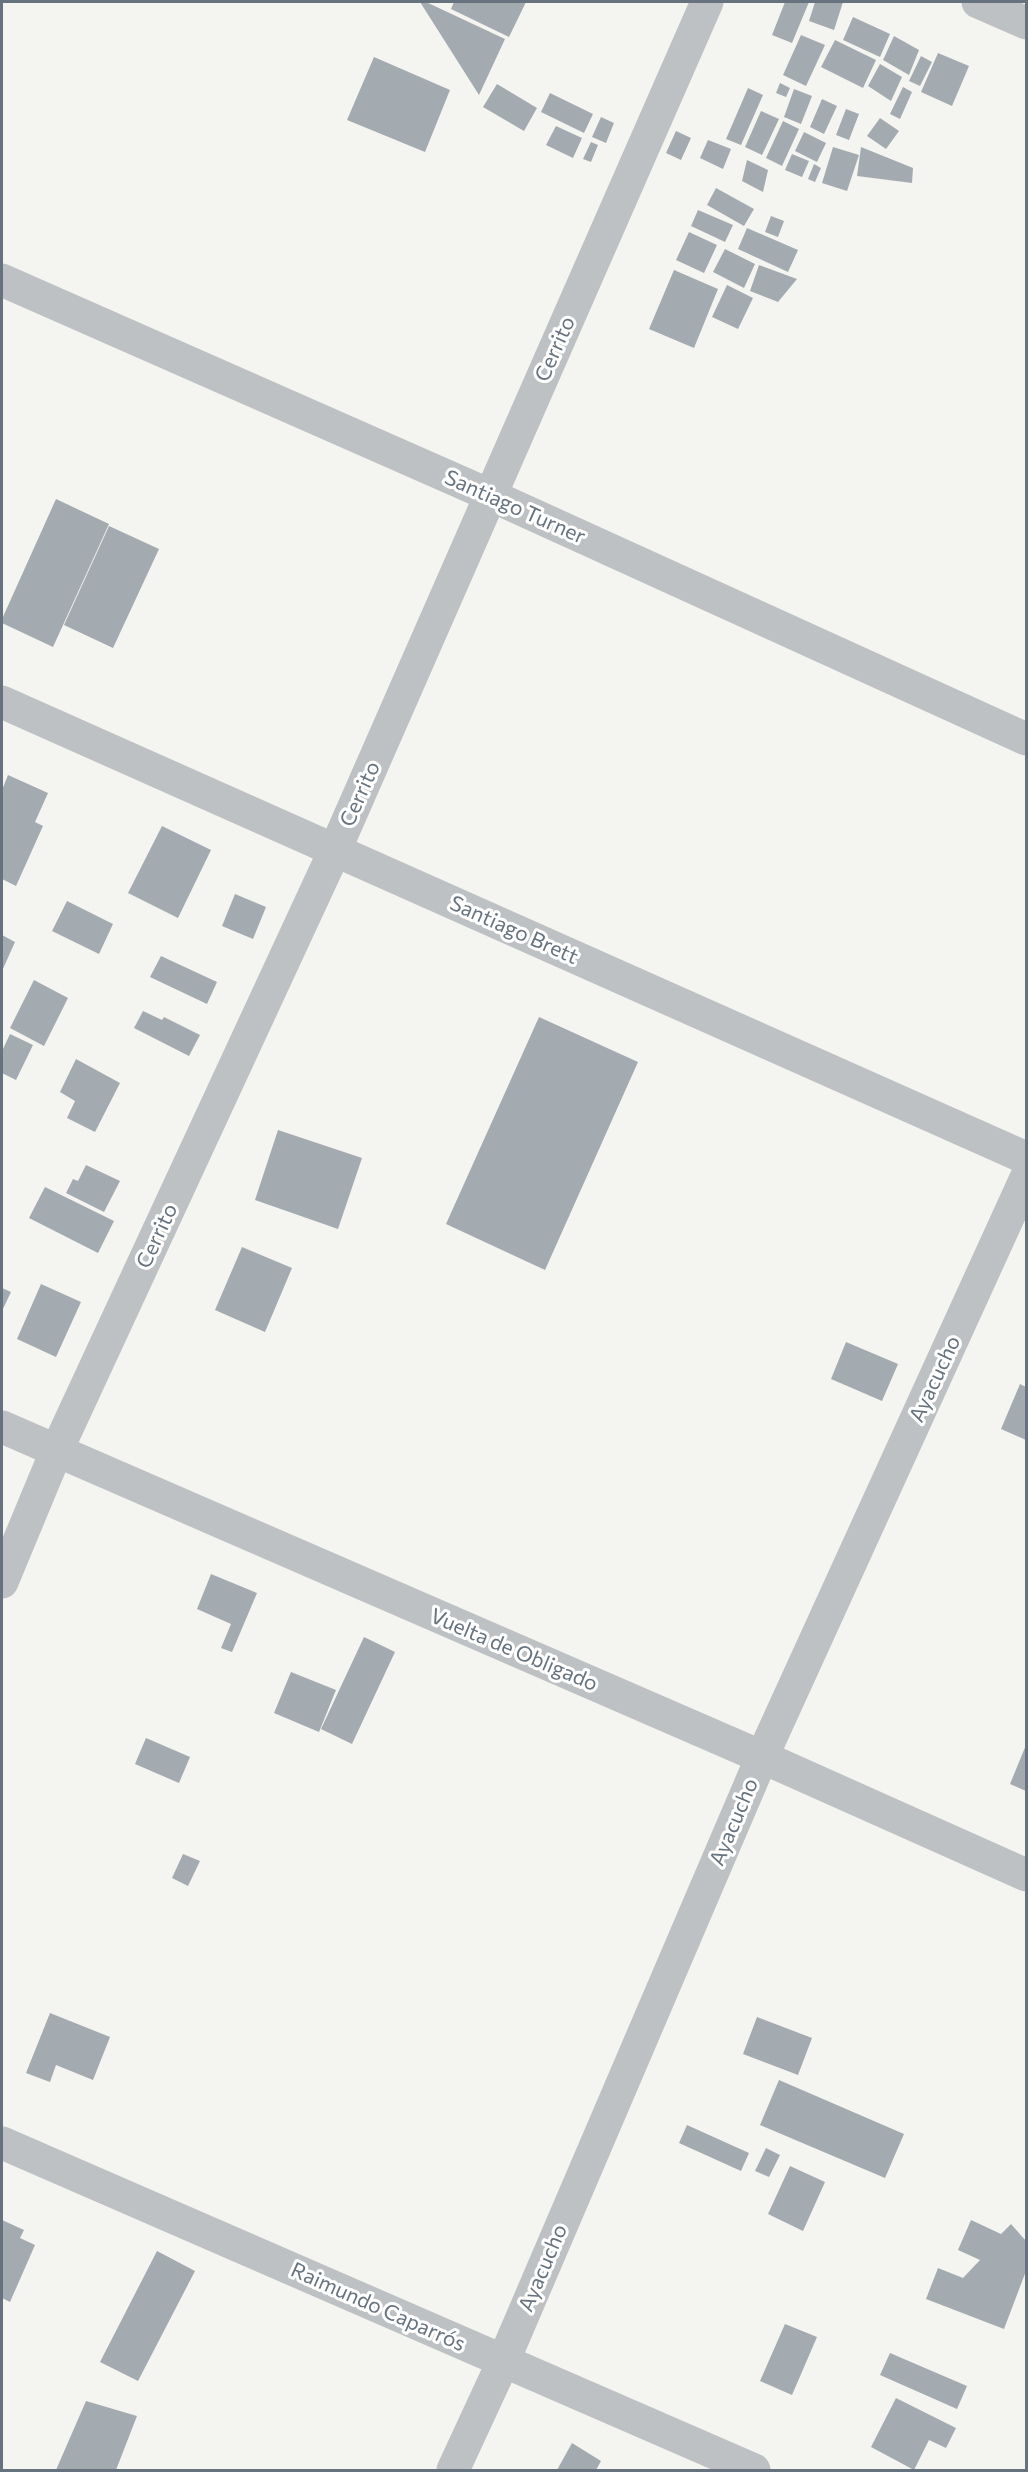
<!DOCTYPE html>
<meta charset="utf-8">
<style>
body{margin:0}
#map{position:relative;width:1028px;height:2472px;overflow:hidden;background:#f4f4f0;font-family:Commissioner,sans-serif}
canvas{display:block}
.frame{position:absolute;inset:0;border:3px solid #66737e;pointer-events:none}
</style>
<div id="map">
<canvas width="1028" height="2472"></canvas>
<div class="frame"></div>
</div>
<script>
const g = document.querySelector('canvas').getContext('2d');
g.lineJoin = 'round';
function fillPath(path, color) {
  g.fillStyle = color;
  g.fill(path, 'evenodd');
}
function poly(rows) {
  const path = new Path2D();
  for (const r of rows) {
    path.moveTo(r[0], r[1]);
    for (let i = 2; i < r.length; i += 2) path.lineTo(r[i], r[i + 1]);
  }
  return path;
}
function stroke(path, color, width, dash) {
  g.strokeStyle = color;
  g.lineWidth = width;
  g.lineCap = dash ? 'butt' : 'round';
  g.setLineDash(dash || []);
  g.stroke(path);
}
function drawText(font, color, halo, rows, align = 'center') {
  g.font = font + ' Commissioner,sans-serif';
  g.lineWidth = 6;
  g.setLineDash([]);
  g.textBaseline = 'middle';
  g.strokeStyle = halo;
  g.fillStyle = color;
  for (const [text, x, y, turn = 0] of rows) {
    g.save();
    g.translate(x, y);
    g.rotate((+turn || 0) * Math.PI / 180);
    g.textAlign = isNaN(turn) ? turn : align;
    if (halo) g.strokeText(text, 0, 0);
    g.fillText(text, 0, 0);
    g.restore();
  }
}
fillPath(poly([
 [420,2,426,2,505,39,479,95],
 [454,2,526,2,509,37,451,9],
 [785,2,809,2,792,43,772,35],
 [815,2,843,2,834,30,809,21],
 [853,17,890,34,880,57,843,40],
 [801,35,825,45,806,86,783,75],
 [894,36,919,50,909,75,883,60],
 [835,40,876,60,863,88,821,67],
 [938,53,969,66,952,106,921,92],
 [921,56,932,62,920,86,909,81],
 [374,57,450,90,425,152,347,120],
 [880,64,902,77,891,101,868,86],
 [780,83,790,88,786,97,776,93],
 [497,84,537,108,524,131,483,107],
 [903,87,912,92,900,119,890,114],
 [748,88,763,95,741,145,726,139],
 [794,89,812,96,801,124,784,117],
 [550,93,593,114,584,133,541,112],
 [822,99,837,106,824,134,810,127],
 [846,109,859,114,849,140,836,135],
 [761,111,779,119,762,155,745,147],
 [601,117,614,123,606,143,592,137],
 [880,118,899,131,886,149,867,136],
 [783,121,799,129,782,166,766,158],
 [556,126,582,138,573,158,546,145],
 [676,131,691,138,681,160,666,153],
 [804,132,826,143,817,162,795,151],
 [708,140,731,149,723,169,700,158],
 [591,142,598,145,591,162,583,159],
 [833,147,859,155,847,191,822,183],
 [861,147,913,168,912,183,857,176],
 [792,154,809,161,802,177,785,170],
 [747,160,768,170,763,192,742,181],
 [814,164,821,168,815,182,808,179],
 [716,188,754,209,744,226,707,205],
 [698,210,733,225,725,242,691,226],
 [771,216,784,221,778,237,765,232],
 [747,228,798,250,788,272,738,249],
 [689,232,717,245,704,273,676,260],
 [725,249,755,264,744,288,713,272],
 [759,265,797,279,778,302,750,291],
 [674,270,718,289,694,348,649,329],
 [727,285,753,298,738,329,712,317],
 [56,499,109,524,53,647,2,623,2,619],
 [109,526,159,549,113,648,64,625],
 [8,775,48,793,35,822,43,826,16,886,2,879,2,790],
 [162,826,211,850,178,918,128,893],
 [235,894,266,907,253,939,222,926],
 [67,901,113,924,99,954,52,931],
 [2,935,15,942,2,971],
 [161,956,217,982,207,1004,150,977],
 [34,980,68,998,44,1046,10,1028],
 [143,1011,162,1020,164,1017,200,1035,189,1056,134,1028],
 [539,1017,638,1062,545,1270,446,1224],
 [10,1034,33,1045,16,1080,2,1073,2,1051],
 [76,1059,120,1083,95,1132,67,1118,75,1101,60,1092],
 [278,1130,362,1158,338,1229,255,1200],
 [86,1165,120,1181,104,1212,66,1193,73,1179,78,1181],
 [45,1187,114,1221,98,1253,29,1218],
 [242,1247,292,1268,265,1332,215,1310],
 [41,1284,81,1302,56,1357,17,1339],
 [2,1288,11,1292,2,1311],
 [846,1342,898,1364,882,1401,831,1379],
 [1020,1384,1026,1387,1026,1440,1001,1429],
 [211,1574,257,1593,232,1652,221,1648,231,1624,197,1609],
 [364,1637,395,1652,352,1744,321,1729],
 [291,1672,336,1690,319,1732,274,1713],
 [146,1738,190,1757,179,1783,135,1764],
 [1026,1745,1026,1791,1010,1784],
 [183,1854,200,1861,188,1886,172,1878],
 [50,2013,110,2037,93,2080,56,2065,50,2082,26,2073],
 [757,2017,812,2038,798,2075,743,2054],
 [779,2080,904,2134,885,2178,760,2125],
 [687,2125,749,2153,741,2171,679,2143],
 [766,2148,780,2155,769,2177,755,2171],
 [790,2166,825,2182,803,2231,768,2214],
 [2,2220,24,2230,20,2238,35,2245,10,2302,2,2298],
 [971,2220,1001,2234,1011,2224,1026,2241,1026,2271,1004,2329,926,2299,938,2268,963,2278,980,2260,958,2250],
 [157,2251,195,2271,138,2381,100,2362],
 [785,2324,817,2337,792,2395,760,2381],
 [890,2353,967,2386,957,2409,880,2375],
 [896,2398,956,2428,946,2448,929,2440,914,2470,871,2447],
 [86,2401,137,2416,116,2470,56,2470],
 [572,2443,601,2461,596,2470,557,2470]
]), '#a4abb0');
stroke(poly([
 [978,2,1026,23],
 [2,280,492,496,1026,739],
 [2,702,1026,1158],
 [2,1427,762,1757,1026,1875],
 [2,1582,56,1452,335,850,707,2],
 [2,2143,754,2470],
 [453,2470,503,2362,762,1757,1026,1178]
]), '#bdc1c4', 33);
drawText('21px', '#66737e', '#fff', [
 ["Cerrito",555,349,-66],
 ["Santiago Turner",515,507,24],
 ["Cerrito",360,794,-66],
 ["Santiago Brett",514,930,24],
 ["Cerrito",157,1236,-65],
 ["Ayacucho",935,1379,-65],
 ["Vuelta de Obligado",514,1650,23],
 ["Ayacucho",734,1822,-67],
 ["Ayacucho",543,2268,-67],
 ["Raimundo Caparrós",378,2307,24]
]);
</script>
